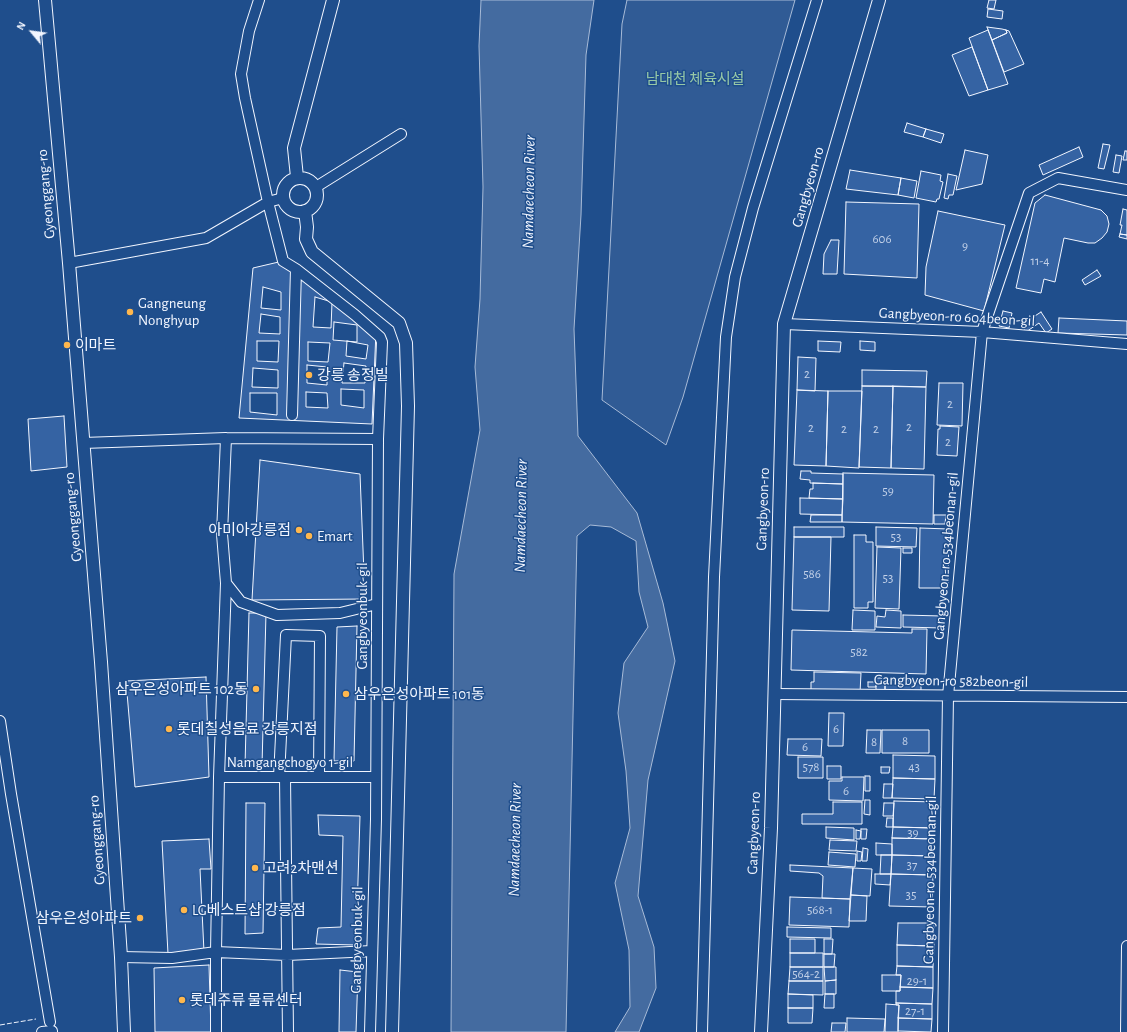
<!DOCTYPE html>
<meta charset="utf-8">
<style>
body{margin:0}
#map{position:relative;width:1127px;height:1032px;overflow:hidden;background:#1f4e8c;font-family:"Alegreya Sans",sans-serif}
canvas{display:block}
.north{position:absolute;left:12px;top:12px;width:40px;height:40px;-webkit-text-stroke:3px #1f4e8c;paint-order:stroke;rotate:299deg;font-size:11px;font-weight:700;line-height:16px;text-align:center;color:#f2f6ff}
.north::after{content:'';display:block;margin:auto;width:14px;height:18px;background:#f2f6ff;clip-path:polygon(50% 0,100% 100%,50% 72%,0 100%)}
</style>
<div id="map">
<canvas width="1127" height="1032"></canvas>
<div class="north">N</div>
</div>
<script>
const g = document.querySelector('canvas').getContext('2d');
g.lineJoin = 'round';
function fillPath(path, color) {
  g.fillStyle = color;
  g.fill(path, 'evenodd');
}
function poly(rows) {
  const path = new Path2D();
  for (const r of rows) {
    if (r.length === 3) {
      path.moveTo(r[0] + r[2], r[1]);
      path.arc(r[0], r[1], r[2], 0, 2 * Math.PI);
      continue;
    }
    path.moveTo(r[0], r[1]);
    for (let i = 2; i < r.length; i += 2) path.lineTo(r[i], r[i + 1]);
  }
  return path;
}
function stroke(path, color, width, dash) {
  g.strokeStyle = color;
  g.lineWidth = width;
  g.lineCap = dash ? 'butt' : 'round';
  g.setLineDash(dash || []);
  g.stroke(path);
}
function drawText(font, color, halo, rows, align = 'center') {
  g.font = font + ' "Alegreya Sans","Noto Sans KR",sans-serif';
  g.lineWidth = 3;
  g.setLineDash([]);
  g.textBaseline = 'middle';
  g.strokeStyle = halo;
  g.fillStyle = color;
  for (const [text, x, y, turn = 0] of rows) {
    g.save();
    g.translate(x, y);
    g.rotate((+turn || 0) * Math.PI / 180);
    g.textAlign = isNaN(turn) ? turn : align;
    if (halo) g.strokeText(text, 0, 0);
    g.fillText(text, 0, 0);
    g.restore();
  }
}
const green = poly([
 [627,0,795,0,683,397,666,445,602,400,622,24,627,0]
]);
fillPath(green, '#305b95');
stroke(green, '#a8bbd7', 1);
const water = poly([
 [481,0,594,0,586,55,581,215,574,329,578,436,637,513,663,603,675,661,648,780,638,896,654,947,656,988,639,1032,615,1032,630,1007,629,950,615,883,630,828,626,771,618,713,624,663,648,627,639,592,636,541,611,527,590,525,577,536,566,1032,451,1032,454,574,480,430,475,367,480,299,483,187,479,46,481,0]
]);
fillPath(water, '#446ba0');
stroke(water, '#a8bbd7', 1);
const building = poly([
 [989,0,996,0,994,9,987,8,989,0],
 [988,9,1003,11,1002,19,987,17,988,9],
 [987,27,1002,29,1006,30,1007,33,992,40,987,27],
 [988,30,1008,84,988,90,969,38,988,30],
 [1006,30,1009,31,1024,64,1004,72,992,40,1007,33,1006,30],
 [972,47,988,90,969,96,952,55,972,47],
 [907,123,926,129,923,137,904,132,907,123],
 [926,129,944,134,941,143,923,137,926,129],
 [1103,144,1110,145,1104,169,1098,168,1103,144],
 [1079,147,1083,157,1043,175,1039,165,1079,147],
 [965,150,988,155,982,184,956,190,965,150],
 [1125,151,1127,151,1127,160,1123,160,1125,151],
 [1116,155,1122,156,1119,173,1113,172,1116,155],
 [850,170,901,178,898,195,846,189,850,170],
 [921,171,941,175,940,181,943,182,939,199,937,199,936,202,916,198,921,171],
 [948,174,957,176,953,195,949,195,948,199,944,198,948,174],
 [901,178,917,181,914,198,898,195,901,178],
 [1045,195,1101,210,1107,216,1109,224,1107,232,1102,238,1095,243,1088,243,1064,238,1055,282,1044,279,1041,293,1016,288,1035,203,1045,195],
 [846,202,919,204,917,278,844,274,846,202],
 [1123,209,1127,210,1127,235,1120,234,1122,225,1120,225,1123,209],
 [938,211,1005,225,984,311,925,295,926,267,938,211],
 [1120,234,1127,235,1127,239,1119,237,1120,234],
 [831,240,839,240,837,274,823,274,824,254,831,240],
 [283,261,376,331,372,424,239,418,253,268,283,261],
 [1097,270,1101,276,1085,285,1082,280,1097,270],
 [263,287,281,292,281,310,261,308,263,287],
 [315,297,332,302,331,328,313,327,315,297],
 [1003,311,1012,313,1009,328,999,326,1003,311],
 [1041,312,1052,329,1046,333,1039,323,1026,332,1021,325,1041,312],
 [261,314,280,317,280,334,259,333,261,314],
 [1059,318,1127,321,1127,335,1058,333,1059,318],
 [334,322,357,325,357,342,333,340,334,322],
 [257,341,279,341,278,362,257,361,257,341],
 [347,341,368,345,366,359,346,356,347,341],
 [818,341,841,342,840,352,818,351,818,341],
 [860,341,875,342,875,351,860,350,860,341],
 [308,342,330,343,328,362,308,361,308,342],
 [798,357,816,358,815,391,797,390,798,357],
 [344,363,366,366,365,383,342,383,344,363],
 [307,365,327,367,327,385,307,383,307,365],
 [253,368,278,370,278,388,252,387,253,368],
 [862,370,927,371,926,387,862,386,862,370],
 [939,383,963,383,962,426,937,425,939,383],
 [862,386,893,386,891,468,859,467,862,386],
 [893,386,926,387,924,469,891,468,893,386],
 [341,389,364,390,364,408,341,405,341,389],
 [797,390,828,391,826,466,794,465,797,390],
 [828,391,862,391,859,468,826,466,828,391],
 [306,392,327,393,328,408,306,407,306,392],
 [250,393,277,393,277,415,250,412,250,393],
 [64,416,67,467,31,471,28,419,64,416],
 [940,426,959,427,957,456,937,455,938,429,940,429,940,426],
 [260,460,360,474,365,599,252,600,260,460],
 [801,471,811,471,811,473,843,474,843,484,810,483,810,480,800,479,801,471],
 [843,473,934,475,933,524,842,522,843,473],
 [813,483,843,484,843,499,809,498,810,489,813,489,813,483],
 [800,498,843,499,842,515,800,514,800,498],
 [811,515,842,515,842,522,810,522,811,515],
 [934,515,946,515,945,524,934,524,934,515],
 [794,527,844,527,844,537,794,537,794,527],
 [876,527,917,528,916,547,876,546,876,527],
 [920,528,949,529,948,588,919,588,920,528],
 [854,535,866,535,866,542,873,542,873,602,868,602,868,608,854,608,854,535],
 [794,537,831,537,829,611,792,610,794,537],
 [877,547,901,548,899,609,875,608,877,547],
 [903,548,912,548,912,553,903,553,903,548],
 [853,610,875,611,875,630,852,630,853,610],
 [886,610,901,611,901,628,876,627,877,616,885,617,886,610],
 [249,613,266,613,262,766,245,766,249,613],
 [903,615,942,616,942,628,903,627,903,615],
 [357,626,354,761,334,761,337,627,357,626],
 [912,629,927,629,926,674,791,670,792,630,912,633,912,629],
 [814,672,861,673,860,693,811,692,811,682,814,682,814,672],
 [206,677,209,777,135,787,126,681,206,677],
 [876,678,885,678,885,693,876,694,876,678],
 [885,680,921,681,921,693,885,692,885,680],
 [868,682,876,682,876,687,868,687,868,682],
 [829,713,844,713,843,746,828,746,829,713],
 [867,730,881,730,880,753,866,753,867,730],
 [882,730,929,730,929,753,882,753,882,730],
 [788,739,822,739,821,756,787,755,788,739],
 [893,755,935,756,935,779,893,778,893,755],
 [798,757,823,757,823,778,798,778,798,757],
 [827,766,841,766,841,779,827,779,827,766],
 [881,767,890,767,889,773,881,773,881,767],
 [865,776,870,776,870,791,865,791,865,776],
 [842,777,864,777,863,801,829,800,829,781,842,781,842,777],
 [893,778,935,779,934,799,892,798,893,778],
 [884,784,893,784,892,798,883,798,884,784],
 [865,800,870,800,870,815,864,814,865,800],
 [894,801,936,802,935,828,893,827,894,801],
 [833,802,862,802,862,824,802,824,802,814,833,814,833,802],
 [246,803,265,803,263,933,245,934,246,803],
 [884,803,894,803,893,816,883,816,884,803],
 [318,815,360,816,356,945,316,944,318,928,341,927,343,836,319,835,318,815],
 [887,818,893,818,893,827,886,827,887,818],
 [826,827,854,828,854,840,826,838,826,827],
 [893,827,935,828,934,839,892,838,893,827],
 [861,829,867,829,866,839,861,839,861,829],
 [856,830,861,831,860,839,856,839,856,830],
 [892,838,934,839,933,856,892,855,892,838],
 [209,839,211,869,200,869,204,952,168,954,162,841,209,839],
 [830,840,857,841,856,851,829,850,830,840],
 [876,843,892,844,892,855,876,855,876,843],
 [863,848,868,849,867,861,862,861,863,848],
 [857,851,862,852,861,861,857,861,857,851],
 [829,852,856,854,855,867,828,865,829,852],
 [881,855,892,855,891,874,880,874,881,855],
 [892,855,933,856,933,875,891,874,892,855],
 [790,865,853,868,850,899,822,898,823,876,819,873,790,871,790,865],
 [853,868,872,869,870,896,851,895,853,868],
 [875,874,891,874,890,885,875,884,875,874],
 [891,874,933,875,932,907,889,906,891,874],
 [851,895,867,896,866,921,849,921,851,895],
 [790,897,850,899,849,927,789,925,790,897],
 [898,923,934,923,934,946,897,945,898,923],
 [787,927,831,928,831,938,787,937,787,927],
 [790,939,815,939,815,953,790,953,790,939],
 [824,939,833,939,832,954,824,954,824,939],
 [897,945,934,946,933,967,897,966,897,945],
 [790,953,823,953,823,967,790,967,790,953],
 [824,954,835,954,834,967,824,967,824,954],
 [209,965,211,1032,155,1032,154,968,209,965],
 [897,966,933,967,933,988,900,987,901,975,896,975,897,966],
 [790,967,823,967,823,981,789,981,790,967],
 [824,967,836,967,836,980,825,981,824,967],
 [340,970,358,972,356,1032,339,1032,340,970],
 [882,975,901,975,900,991,882,991,882,975],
 [836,980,836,994,825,994,825,981,836,980],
 [789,981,823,981,823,995,788,994,789,981],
 [900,987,933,988,932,1004,896,1003,896,991,900,991,900,987],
 [788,994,813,995,813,1008,788,1008,788,994],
 [825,994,834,994,834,1008,824,1008,825,994],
 [896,1003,932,1004,932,1019,898,1018,899,1005,896,1005,896,1003],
 [886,1004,899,1005,898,1032,885,1032,886,1004],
 [788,1008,813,1008,812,1023,788,1023,788,1008],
 [847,1018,885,1019,884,1032,847,1032,847,1018],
 [898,1018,932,1019,931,1032,898,1031,898,1018],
 [832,1023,846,1023,845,1032,831,1032,832,1023]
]);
fillPath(building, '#3563a3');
stroke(building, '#f2f6ff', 1);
const minor = poly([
 [259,0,249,31,241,74,245,98,268,202,283,261,296,269,355,315,380,337,382,342,378,439,376,819,370,1032],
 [316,187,401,134],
 [69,263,206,238,268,202,283,198],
 [784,324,982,332,1127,344],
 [292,415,296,269],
 [226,438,222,534,226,583,241,602,277,615,340,613,377,604],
 [83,443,226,438,378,439],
 [775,694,1127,697],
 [0,721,11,794,50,1022],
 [219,777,226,583],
 [279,777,286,635,320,636,319,777],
 [285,777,288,1032],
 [121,957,172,958,216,952,287,955,372,951],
 [42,1032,52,1031,52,1032],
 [216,1032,216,952,219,777,376,777],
 [702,1032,714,577,726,337,735,277,753,208,817,0],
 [943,1032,948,696,982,332,1029,193,1058,178,1127,190],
 [1126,1032,1127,946]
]);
const tertiary = poly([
 [45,0,69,263,101,662,121,957,124,1032],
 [297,177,294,148,333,0],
 [300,195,17],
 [305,211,307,227,306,239,312,252,399,323,406,343,408,406,392,1032],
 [761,1032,771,828,784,324,879,0]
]);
stroke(minor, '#f2f6ff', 12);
stroke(tertiary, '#f2f6ff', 14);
stroke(minor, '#1f4e8c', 10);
stroke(tertiary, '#1f4e8c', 12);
stroke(poly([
 [0,1025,36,1019]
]), '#f2f6ff', 1, [5, 2]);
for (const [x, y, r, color] of [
 [130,312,4,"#ffb74d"],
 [67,345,4,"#ffb74d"],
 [309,375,4,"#ffb74d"],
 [299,530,4,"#ffb74d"],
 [309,536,4,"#ffb74d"],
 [256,689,4,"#ffb74d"],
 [346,694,4,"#ffb74d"],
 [169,729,4,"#ffb74d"],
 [255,868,4,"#ffb74d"],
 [184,910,4,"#ffb74d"],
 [140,918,4,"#ffb74d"],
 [182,1000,4,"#ffb74d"]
]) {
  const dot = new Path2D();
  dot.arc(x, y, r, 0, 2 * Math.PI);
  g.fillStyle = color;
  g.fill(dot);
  stroke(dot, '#1f4e8c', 1.5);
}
drawText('13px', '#c3d1e8', null, [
 ["606",882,239],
 ["9",965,246],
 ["11-4",1040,261],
 ["2",807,374],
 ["2",950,404],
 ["2",909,427],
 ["2",811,428],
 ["2",844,429],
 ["2",876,429],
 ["2",948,442],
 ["59",888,491],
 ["53",896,537],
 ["586",812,574],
 ["53",888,578],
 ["582",859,652],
 ["6",836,729],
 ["8",905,741],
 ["8",874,742],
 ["6",805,747],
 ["578",811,767],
 ["43",914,767],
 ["6",846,791],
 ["39",913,833],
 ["37",912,865],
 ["35",911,895],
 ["568-1",820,910],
 ["564-2",806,974],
 ["29-1",917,981],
 ["27-1",915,1011]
]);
drawText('15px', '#97c8a6', '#1f4e8c', [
 ["남대천 체육시설",695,79]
]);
drawText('15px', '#f2f6ff', '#1f4e8c', [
 ["Gangbyeon-ro",808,187,-74],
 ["Gyeonggang-ro",46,194,-95],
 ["Gangbyeon-ro 604beon-gil",957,317,3],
 ["Gangbyeon-ro",763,509,-88],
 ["Gyeonggang-ro",73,517,-95],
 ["Gangbyeon-ro 534beonan-gil",946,556,-85],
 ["Gangbyeonbuk-gil",362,616,-90],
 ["Gangbyeon-ro 582beon-gil",951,681,1],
 ["Namgangchogyo 1-gil",290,762],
 ["Gangbyeon-ro",754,833,-88],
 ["Gyeonggang-ro",97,840,-94],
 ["Gangbyeon-ro 534beonan-gil",930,880,-89],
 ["Gangbyeonbuk-gil",357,940,-89]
]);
drawText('15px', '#f2f6ff', '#1f4e8c', [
 ["Gangneung",138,303],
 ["Nonghyup",138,320],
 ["이마트",75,345],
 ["강릉 송정빌",317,375],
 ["아미아강릉점",291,530,"right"],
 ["Emart",317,536],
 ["삼우은성아파트 102동",248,689,"right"],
 ["삼우은성아파트 101동",354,694],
 ["롯데칠성음료 강릉지점",177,729],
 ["고려2차맨션",263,868],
 ["LG베스트샵 강릉점",192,910],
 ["삼우은성아파트",132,918,"right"],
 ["롯데주류 물류센터",190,1000]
], 'left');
drawText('italic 16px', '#f2f6ff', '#1f4e8c', [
 ["Namdaecheon River",529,192,-89],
 ["Namdaecheon River",521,516,-89],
 ["Namdaecheon River",515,840,-89]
]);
</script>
